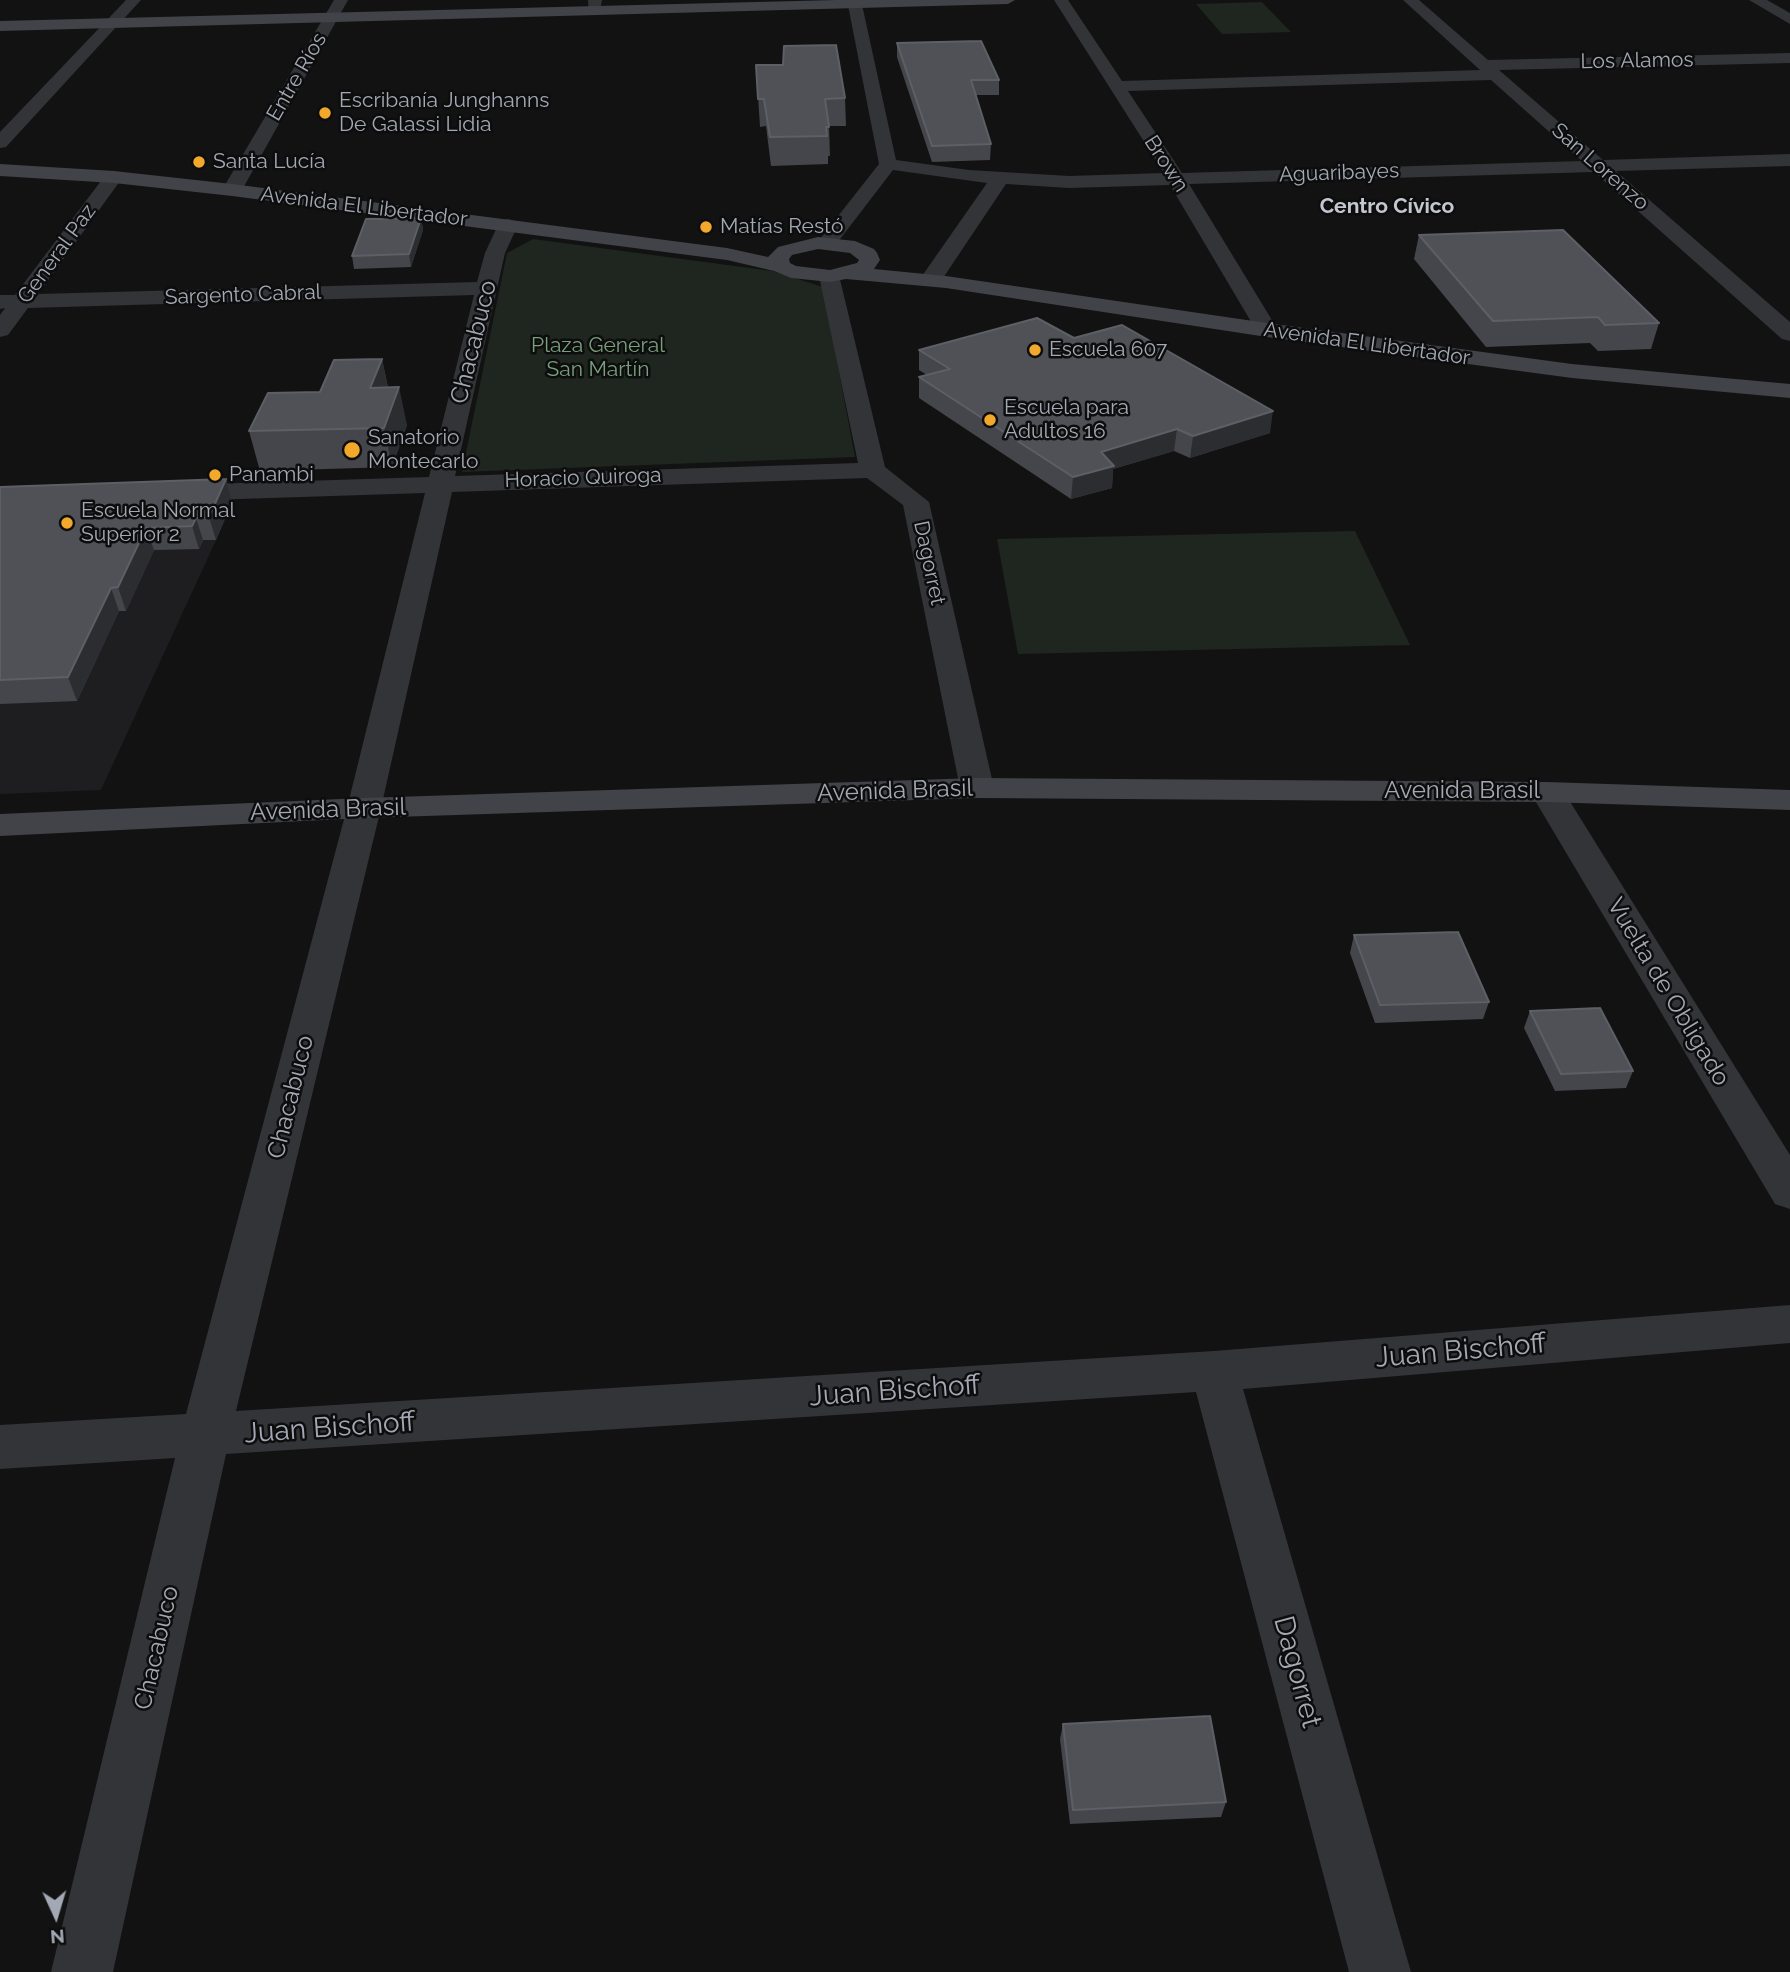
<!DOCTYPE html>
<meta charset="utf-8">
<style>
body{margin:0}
#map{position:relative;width:1790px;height:1972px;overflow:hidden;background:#121213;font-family:Raleway,sans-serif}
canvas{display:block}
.north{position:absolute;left:21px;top:1881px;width:70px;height:70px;-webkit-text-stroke:5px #0d0d0e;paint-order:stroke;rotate:176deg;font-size:19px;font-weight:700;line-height:28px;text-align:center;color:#a3a9b4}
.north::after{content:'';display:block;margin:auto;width:24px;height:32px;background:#a3a9b4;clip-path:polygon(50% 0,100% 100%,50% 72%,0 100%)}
</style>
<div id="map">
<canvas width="1790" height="1972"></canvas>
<div class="north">N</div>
</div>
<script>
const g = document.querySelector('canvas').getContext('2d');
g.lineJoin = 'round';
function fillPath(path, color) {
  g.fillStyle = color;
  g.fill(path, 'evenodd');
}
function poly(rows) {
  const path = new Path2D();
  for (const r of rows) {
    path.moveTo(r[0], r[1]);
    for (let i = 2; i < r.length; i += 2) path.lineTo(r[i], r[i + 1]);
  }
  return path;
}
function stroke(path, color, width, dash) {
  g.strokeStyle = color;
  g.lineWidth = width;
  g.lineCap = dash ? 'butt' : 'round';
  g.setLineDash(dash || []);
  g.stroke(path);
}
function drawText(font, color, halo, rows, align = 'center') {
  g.font = font + ' Raleway,sans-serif';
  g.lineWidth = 5;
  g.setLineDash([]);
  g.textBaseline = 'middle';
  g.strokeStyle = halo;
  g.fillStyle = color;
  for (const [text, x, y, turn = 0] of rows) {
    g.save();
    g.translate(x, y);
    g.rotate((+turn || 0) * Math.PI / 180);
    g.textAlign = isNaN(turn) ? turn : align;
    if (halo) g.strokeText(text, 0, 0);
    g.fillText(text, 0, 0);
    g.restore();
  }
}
fillPath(poly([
 [235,499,101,790,0,794,0,508]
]), '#1e1e20');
fillPath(poly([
 [1262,2,1291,32,1222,34,1196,4],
 [533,239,772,271,823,287,855,457,462,472,507,253],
 [1355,531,1410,645,1018,654,997,539]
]), '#1e261f');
fillPath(poly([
 [126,0,141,0,6,147,0,148,0,132,126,0],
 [334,0,348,0,242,190,239,194,225,194,222,190,334,0],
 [588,0,602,0,599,15,589,15,588,0],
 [847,0,861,0,896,160,969,170,1069,176,1164,173,1054,0,1068,0,1122,81,1480,70,1403,0,1419,0,1488,60,1790,53,1790,63,1499,70,1603,160,1790,154,1790,166,1616,171,1790,322,1790,341,1782,339,1594,172,1189,184,1278,330,1275,335,1267,337,1259,335,1256,330,1170,185,1069,188,1006,184,941,281,933,282,925,281,922,276,987,183,893,170,834,247,820,247,817,243,820,239,879,164,847,0],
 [1491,80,1582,161,1182,173,1128,91,1491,80],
 [1749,0,1767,0,1790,13,1790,24,1749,0],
 [114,171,123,177,38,294,477,282,485,253,498,225,501,221,508,219,515,221,518,225,505,253,455,476,858,463,819,276,822,271,838,271,885,467,929,502,994,788,989,795,977,798,965,795,960,788,903,505,867,478,452,492,381,808,236,1411,1214,1351,1790,1305,1790,1343,1243,1389,1411,1972,1349,1972,1196,1392,226,1454,113,1972,51,1972,175,1458,0,1469,0,1425,186,1414,347,808,425,493,177,501,168,499,164,493,168,487,177,485,429,477,474,295,28,308,8,335,0,337,0,315,5,308,0,309,0,295,15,295,107,173,114,171],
 [1547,782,1559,785,1564,792,1790,1155,1790,1209,1775,1204,1530,792,1535,785,1547,782]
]), '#333438');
fillPath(poly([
 [836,0,1015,0,1008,4,0,31,0,21,836,0],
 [0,164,114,171,232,184,727,248,768,257,778,247,818,237,855,241,874,249,877,253,880,260,874,269,946,276,1267,323,1572,364,1790,384,1790,398,1572,378,1267,337,946,288,846,279,830,282,791,278,774,271,727,260,232,196,114,183,0,176,0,164],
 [818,249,850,253,859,260,857,263,830,270,796,266,790,263,789,259,792,255,818,249],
 [977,778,1547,782,1790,790,1790,810,1547,802,977,798,364,818,0,836,0,814,364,798,977,778]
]), '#414348');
fillPath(poly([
 [897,43,999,80,999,95,975,95,991,144,990,160,932,162,897,57],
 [756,65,845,98,846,126,829,126,830,156,828,156,828,164,771,166,766,126,760,127],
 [421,218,423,230,411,267,354,269,352,256],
 [1419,235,1659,323,1651,349,1598,351,1590,343,1486,347,1414,259],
 [1074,338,1270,433,1190,458,1174,451,1113,469,1112,488,1071,499,919,398,919,377,927,375,919,370,919,350],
 [382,359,388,387,407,425,392,467,260,471,249,431,320,392],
 [226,479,232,501,216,540,203,540,199,549,154,550,126,611,119,611,77,701,0,704,0,487],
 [1354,935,1489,1002,1483,1019,1375,1023,1350,953],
 [1530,1011,1633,1071,1626,1088,1555,1091,1524,1028],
 [1063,1724,1226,1802,1221,1817,1070,1824,1060,1739]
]), '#45464b');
fillPath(poly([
 [421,218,423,230,411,267,409,254],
 [382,359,390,397,370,388],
 [399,387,407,425,392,467,384,428],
 [1273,411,1270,433,1190,458,1193,436],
 [1177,429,1174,451,1113,469,1112,488,1071,499,1073,477,1101,452],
 [226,479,232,501,216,540,209,517],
 [196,518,203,540,199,549,192,526],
 [146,528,154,550,126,611,118,587],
 [111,588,119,611,77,701,68,677]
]), '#2c2d30');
const building = poly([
 [981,41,999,80,971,80,991,144,932,146,897,43,981,41],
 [836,45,845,98,825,99,829,127,826,127,827,136,770,137,764,99,758,99,756,65,783,65,784,46,836,45],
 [421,218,409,254,352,256,366,219,421,218],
 [1563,230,1659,323,1605,325,1598,317,1493,321,1419,235,1563,230],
 [1037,318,1074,338,1122,325,1273,411,1193,436,1177,429,1101,452,1114,466,1073,477,919,377,950,369,919,350,1037,318],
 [382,359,370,388,399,387,384,428,249,431,268,393,320,392,334,360,382,359],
 [226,479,209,517,196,518,192,526,146,528,118,587,111,588,68,677,0,680,0,487,226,479],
 [1458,932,1489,1002,1380,1005,1354,935,1458,932],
 [1600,1008,1633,1071,1561,1074,1530,1011,1600,1008],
 [1210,1716,1226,1802,1073,1810,1063,1724,1210,1716]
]);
fillPath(building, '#4f5156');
stroke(building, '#5c5f65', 2);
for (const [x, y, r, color] of [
 [325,113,7,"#f2a92b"],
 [199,162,7,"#f2a92b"],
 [706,227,7,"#f2a92b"],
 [1035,350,7,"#f2a92b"],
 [990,420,7,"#f2a92b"],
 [352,450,9,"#f2a92b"],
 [215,475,7,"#f2a92b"],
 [67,523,7,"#f2a92b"]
]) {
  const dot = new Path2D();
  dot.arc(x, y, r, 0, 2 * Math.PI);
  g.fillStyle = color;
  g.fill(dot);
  stroke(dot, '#0d0d0e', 2.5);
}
drawText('21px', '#a3a9b4', '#0d0d0e', [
 ["Los Alamos",1637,61,-1],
 ["Entre Ríos",297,77,-60],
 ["Brown",1166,164,57],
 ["San Lorenzo",1600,167,41],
 ["Aguaribayes",1339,173,-2],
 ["Avenida El Libertador",364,207,7],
 ["General Paz",57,254,-54],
 ["Sargento Cabral",243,295,-2],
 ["Avenida El Libertador",1367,344,8],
 ["Horacio Quiroga",583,478,-2],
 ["Dagorret",929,563,78]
]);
drawText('21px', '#a3a9b4', '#0d0d0e', [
 ["Escribanía Junghanns",339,101],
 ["De Galassi Lidia",339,125],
 ["Santa Lucía",213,162],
 ["Matías Restó",720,227],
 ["Escuela 607",1049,350],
 ["Escuela para",1004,408],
 ["Adultos 16",1004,432],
 ["Sanatorio",368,438],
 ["Montecarlo",368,462],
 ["Panambi",229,475],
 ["Escuela Normal",81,511],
 ["Superior 2",81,535]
], 'left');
drawText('bold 21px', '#c4c7d0', '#0d0d0e', [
 ["Centro Cívico",1387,207]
]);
drawText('21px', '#799f7b', '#0d0d0e', [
 ["Plaza General",598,346],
 ["San Martín",598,370]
]);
drawText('24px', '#a3a9b4', '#0d0d0e', [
 ["Chacabuco",474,342,-76],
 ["Avenida Brasil",895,791,-2],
 ["Avenida Brasil",1462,791],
 ["Avenida Brasil",328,810,-2],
 ["Vuelta de Obligado",1668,992,59],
 ["Chacabuco",291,1097,-76],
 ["Chacabuco",157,1648,-77]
]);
drawText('28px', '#a3a9b4', '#0d0d0e', [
 ["Juan Bischoff",1461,1351,-5],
 ["Juan Bischoff",895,1391,-4],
 ["Juan Bischoff",330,1428,-4],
 ["Dagorret",1297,1672,75]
]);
</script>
